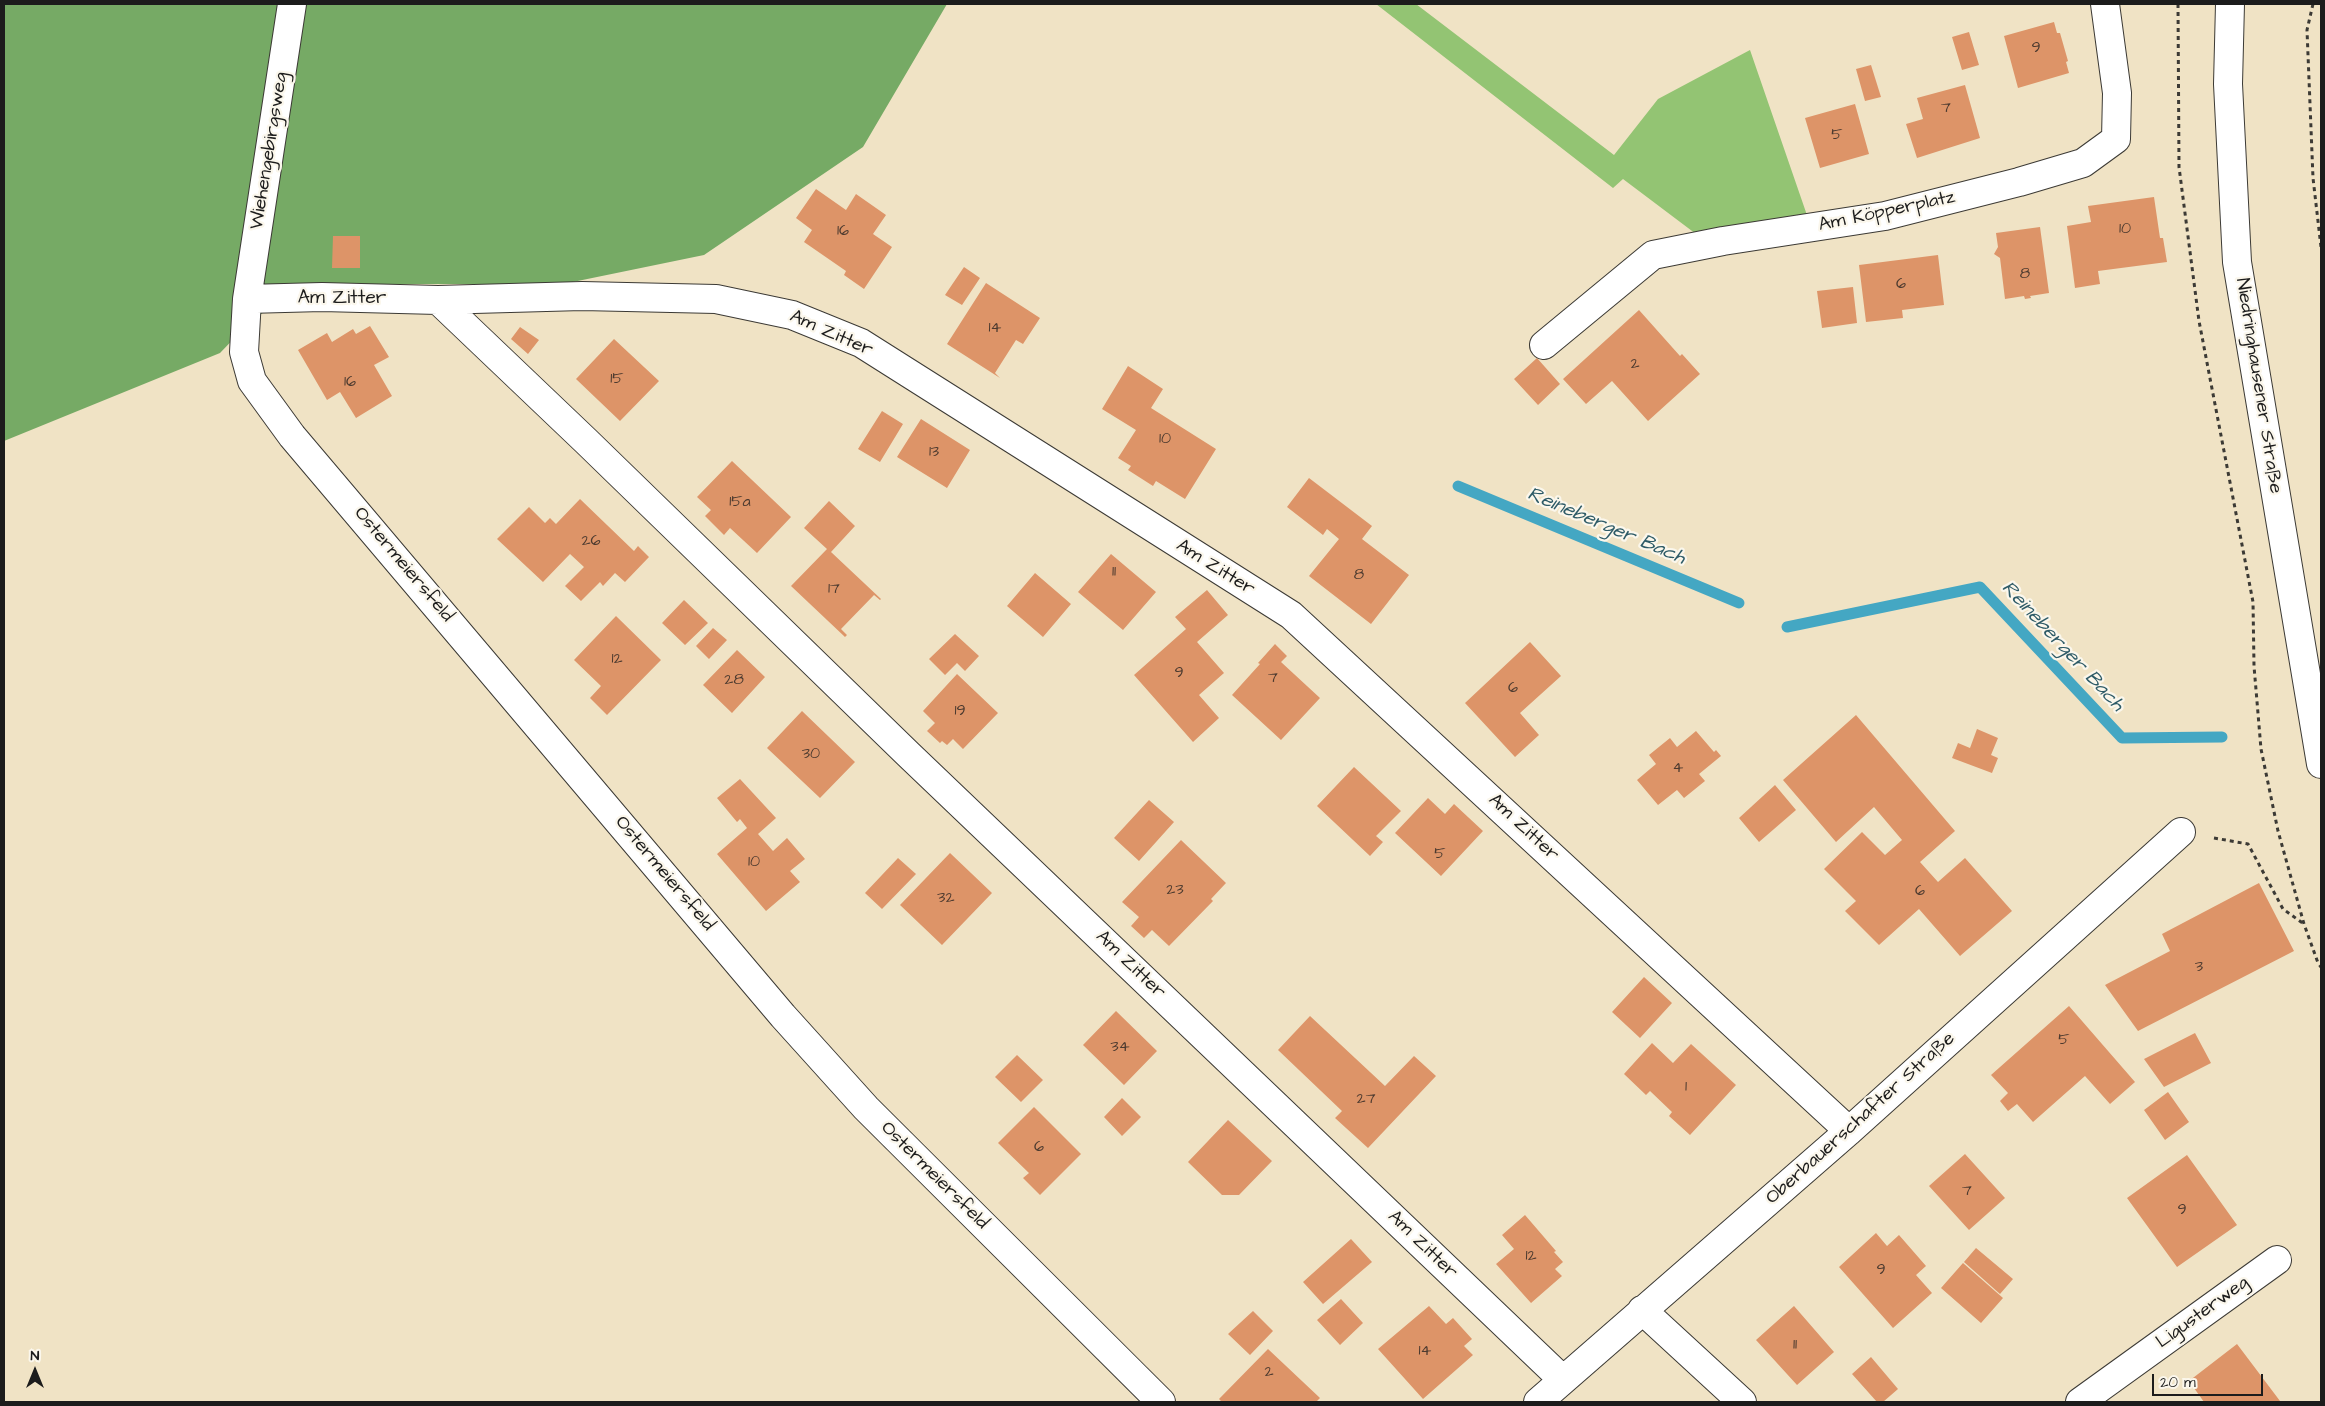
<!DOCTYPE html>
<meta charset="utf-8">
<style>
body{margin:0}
#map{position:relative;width:2325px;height:1406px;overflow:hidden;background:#f0e3c5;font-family:"Architects Daughter",sans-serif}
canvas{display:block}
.frame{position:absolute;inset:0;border:5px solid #1c1c1c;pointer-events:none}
.north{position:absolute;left:10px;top:1346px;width:50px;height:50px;-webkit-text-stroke:4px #fbf7ec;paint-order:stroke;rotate:0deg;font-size:14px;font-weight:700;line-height:20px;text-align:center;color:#1c1c1c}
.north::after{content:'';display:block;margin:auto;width:18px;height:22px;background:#1c1c1c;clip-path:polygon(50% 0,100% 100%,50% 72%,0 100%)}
.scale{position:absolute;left:2152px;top:1374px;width:111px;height:22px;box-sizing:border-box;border:2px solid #1c1c1c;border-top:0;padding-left:6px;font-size:15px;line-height:18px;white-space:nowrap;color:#1c1c1c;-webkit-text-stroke:4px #fbf7ec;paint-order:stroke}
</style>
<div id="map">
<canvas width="2325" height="1406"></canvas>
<div class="frame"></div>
<div class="north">N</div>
<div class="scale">20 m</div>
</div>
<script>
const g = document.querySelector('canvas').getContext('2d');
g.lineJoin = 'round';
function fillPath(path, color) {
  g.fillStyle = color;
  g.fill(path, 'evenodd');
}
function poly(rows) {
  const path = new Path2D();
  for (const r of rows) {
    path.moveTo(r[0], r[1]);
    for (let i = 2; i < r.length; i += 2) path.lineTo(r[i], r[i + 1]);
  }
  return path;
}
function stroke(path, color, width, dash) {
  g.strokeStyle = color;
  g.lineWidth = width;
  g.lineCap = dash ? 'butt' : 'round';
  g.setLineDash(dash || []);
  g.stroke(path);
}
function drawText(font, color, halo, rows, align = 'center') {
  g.font = font + ' "Architects Daughter",sans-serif';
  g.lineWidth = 4.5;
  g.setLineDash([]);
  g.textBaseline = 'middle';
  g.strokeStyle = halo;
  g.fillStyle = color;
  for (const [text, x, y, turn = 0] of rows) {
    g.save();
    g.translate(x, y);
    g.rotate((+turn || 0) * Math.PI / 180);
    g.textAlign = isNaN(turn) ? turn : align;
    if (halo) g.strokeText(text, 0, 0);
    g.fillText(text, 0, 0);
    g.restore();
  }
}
fillPath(poly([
 [1376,4,1416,4,1614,155,1658,99,1750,50,1809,221,1700,237,1623,179,1613,188]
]), '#93c473');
fillPath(poly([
 [4,4,947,4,863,147,704,255,563,284,317,284,281,299,247,325,220,353,4,441]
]), '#76aa65');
stroke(poly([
 [1458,486,1739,603],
 [1787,627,1980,587,2122,738,2222,737]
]), '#44a7c3', 11);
fillPath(poly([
 [2054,22,2057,33,2060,33,2068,61,2066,62,2069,73,2018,88,2004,36],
 [1969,32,1979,65,1962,70,1952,37],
 [1871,65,1881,97,1865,101,1856,69],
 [1965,85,1980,138,1917,158,1906,124,1923,119,1917,98],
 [1855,104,1869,154,1820,168,1805,118],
 [816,189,846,210,856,194,886,215,873,234,892,247,864,289,844,275,846,271,804,242,812,230,796,218],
 [2154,197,2160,238,2163,238,2167,262,2098,271,2100,284,2075,288,2067,226,2091,222,2088,206],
 [2040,227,2049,293,2030,296,2031,298,2025,299,2024,296,2005,299,2000,258,1994,254,1998,247,1996,233],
 [333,236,360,236,360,268,332,268],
 [1938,255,1944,305,1902,310,1903,318,1866,322,1859,265],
 [964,267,980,278,962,305,945,295],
 [986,283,1040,318,1023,344,1016,340,995,373,1000,378,947,344],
 [1853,287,1857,323,1822,328,1817,291],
 [1639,310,1680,356,1682,354,1700,374,1648,421,1612,381,1586,404,1563,379],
 [370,326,389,357,374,365,392,396,356,418,340,392,327,400,298,350,327,333,332,342,353,329,356,334],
 [520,327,539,340,528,354,511,339],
 [614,339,659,381,620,421,576,379],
 [1537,358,1560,384,1538,405,1514,379],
 [1128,366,1163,389,1151,408,1216,449,1185,499,1156,481,1153,486,1128,470,1131,466,1118,458,1136,430,1102,409],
 [882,411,903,424,880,462,858,449],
 [921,419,970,450,947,488,897,457],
 [732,461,791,517,757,553,730,528,724,535,705,516,711,510,697,497],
 [1309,478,1372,526,1362,539,1409,575,1371,624,1309,576,1339,539,1327,529,1323,535,1287,507],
 [580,499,634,551,638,546,649,557,625,582,615,573,603,586,600,582,581,601,565,586,584,567,570,554,543,582,497,539,529,507,545,523,550,518,556,524],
 [829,501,855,526,831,552,881,599,880,600,874,595,841,629,847,635,845,637,791,586,827,549,804,528],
 [1111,554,1156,592,1123,630,1078,592],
 [1035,573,1071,604,1043,637,1007,606],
 [1207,590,1228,615,1197,642,1224,673,1199,695,1219,718,1193,742,1134,675,1186,629,1175,617],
 [684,600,708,623,685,645,662,623],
 [616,616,661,660,607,715,590,698,601,686,574,660],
 [713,628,727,640,709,659,696,646],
 [955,634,979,656,965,671,957,663,945,675,929,659],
 [1530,642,1561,676,1520,713,1539,735,1515,757,1465,703],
 [1275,644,1287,656,1281,662,1320,698,1281,740,1232,695,1260,664,1258,663],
 [737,650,765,677,732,713,703,685],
 [957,674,998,713,963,749,953,739,947,745,942,741,940,743,927,731,935,723,923,711],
 [802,711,855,762,820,798,767,748],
 [1856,715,1955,831,1920,862,1938,882,1965,858,2012,911,1960,956,1919,909,1879,945,1845,911,1856,901,1824,869,1862,832,1885,855,1902,840,1874,807,1836,842,1783,780],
 [1977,729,1998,738,1991,755,1998,758,1992,773,1952,758,1958,743,1970,748],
 [1696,731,1714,752,1716,750,1721,756,1699,774,1705,781,1684,798,1677,790,1658,805,1637,780,1656,764,1649,755,1670,738,1677,747],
 [1354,767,1401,811,1376,836,1383,842,1370,856,1317,806],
 [740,779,776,818,758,834,773,851,787,838,805,859,790,871,800,882,766,911,717,854,747,828,740,819,737,822,717,798],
 [1775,785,1796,810,1759,842,1739,818],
 [1428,798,1445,814,1454,804,1483,831,1441,876,1395,833],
 [1149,800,1174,822,1139,861,1114,838],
 [1181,840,1226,883,1211,899,1213,901,1169,946,1152,930,1144,938,1131,926,1139,917,1122,902],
 [950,853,992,893,942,945,900,905],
 [898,858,916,874,882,909,865,893],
 [2259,883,2294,951,2138,1031,2105,985,2170,951,2162,934],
 [1644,977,1672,1003,1640,1038,1612,1012],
 [2069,1006,2135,1082,2110,1104,2085,1076,2033,1122,2017,1104,2008,1111,2000,1101,2008,1093,1991,1075],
 [1116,1011,1157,1051,1124,1085,1083,1045],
 [1310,1016,1385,1086,1414,1056,1436,1076,1368,1148,1335,1118,1342,1111,1278,1050],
 [2195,1033,2211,1063,2164,1087,2144,1059],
 [1652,1043,1673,1063,1691,1044,1736,1085,1690,1135,1669,1116,1672,1112,1650,1091,1646,1095,1624,1074],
 [1017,1055,1043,1080,1021,1102,995,1077],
 [2168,1092,2189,1122,2165,1140,2144,1110],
 [1122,1098,1141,1117,1122,1136,1104,1117],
 [1034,1107,1081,1154,1040,1195,1023,1178,1029,1173,998,1143],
 [1228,1120,1272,1161,1239,1195,1222,1195,1188,1162],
 [1965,1154,2005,1198,1969,1230,1929,1186],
 [2187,1155,2237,1225,2177,1267,2127,1198],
 [1525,1215,1556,1251,1554,1252,1563,1262,1555,1269,1562,1276,1531,1303,1496,1264,1514,1249,1502,1235],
 [1876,1233,1887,1246,1899,1235,1926,1266,1916,1275,1932,1293,1893,1328,1839,1267],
 [1351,1239,1372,1262,1323,1304,1303,1282],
 [1976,1248,2013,1279,2000,1294,1964,1262],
 [1963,1263,2003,1298,1981,1323,1941,1288],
 [1341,1299,1363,1323,1340,1345,1317,1320],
 [1429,1306,1446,1324,1453,1318,1472,1339,1464,1346,1473,1355,1423,1399,1378,1349],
 [1794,1306,1834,1352,1797,1385,1756,1340],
 [1253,1311,1273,1331,1250,1355,1228,1334],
 [2237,1344,2280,1401,2278,1402,2204,1402,2189,1381],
 [1268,1349,1320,1398,1316,1402,1222,1402,1219,1399],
 [1871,1357,1898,1389,1883,1402,1877,1402,1852,1374]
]), '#dd9468');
const minor = poly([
 [292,4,247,299,244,352,252,381,292,436,783,1016,866,1108,1161,1402],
 [247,299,322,297,438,300,582,296,716,299,792,315,861,343,1291,615,1849,1131],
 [438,300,586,441,908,754,1563,1380],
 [1544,345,1653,255,1723,241,1885,216,2019,182,2083,163,2116,139,2117,93,2105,4],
 [1642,1310,1742,1402],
 [1538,1402,1849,1131,2181,832],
 [2080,1402,2277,1260]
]);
const major = poly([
 [2230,4,2228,84,2237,262,2321,764]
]);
stroke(minor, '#3c3a35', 30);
stroke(major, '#3c3a35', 30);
stroke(poly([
 [2178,4,2179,167,2199,321,2253,602,2254,666,2261,749,2278,831,2304,924,2318,963,2321,967],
 [2313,4,2307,30,2313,178,2321,247],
 [2214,838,2248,844,2283,909,2304,924]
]), '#3c3a35', 3, [4, 4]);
stroke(minor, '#fff', 28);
stroke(major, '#fff', 28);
drawText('16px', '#4c3a2f', null, [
 ["9",2036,49],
 ["7",1946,109],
 ["5",1837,136],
 ["10",2125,230],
 ["16",843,232],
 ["8",2025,275],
 ["6",1901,285],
 ["14",995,329],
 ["2",1635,365],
 ["15",617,380],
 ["16",350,383],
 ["10",1165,440],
 ["13",934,453],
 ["15a",740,503],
 ["26",591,542],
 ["11",1114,573],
 ["8",1359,576],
 ["17",834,590],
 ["12",617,660],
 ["9",1179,674],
 ["7",1273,679],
 ["28",734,681],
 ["6",1513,689],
 ["19",960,712],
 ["30",811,755],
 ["4",1678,769],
 ["5",1440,855],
 ["10",754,863],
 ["23",1175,891],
 ["6",1920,892],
 ["32",946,899],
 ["3",2199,968],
 ["5",2064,1041],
 ["34",1120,1048],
 ["1",1686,1088],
 ["27",1366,1100],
 ["6",1039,1148],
 ["7",1967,1192],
 ["9",2182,1211],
 ["12",1531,1257],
 ["9",1881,1271],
 ["11",1795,1346],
 ["14",1425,1352],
 ["2",1269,1373]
]);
drawText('19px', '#1c1c1c', '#fbf7ec', [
 ["Wiehengebirgsweg",270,151,-81],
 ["Am Köpperplatz",1887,212,-12],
 ["Am Zitter",342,299],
 ["Am Zitter",831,334,24],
 ["Niedringhausener Straße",2258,386,81],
 ["Ostermeiersfeld",403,565,50],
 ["Am Zitter",1215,568,32],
 ["Am Zitter",1523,828,43],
 ["Ostermeiersfeld",664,874,50],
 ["Am Zitter",1130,965,44],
 ["Oberbauerschafter Straße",1861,1119,-42],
 ["Ostermeiersfeld",934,1176,45],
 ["Am Zitter",1422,1245,44],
 ["Ligusterweg",2203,1313,-36]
]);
drawText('italic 20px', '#2e5b67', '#fbf7ec', [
 ["Reineberger Bach",1606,527,23],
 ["Reineberger Bach",2062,647,47]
]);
</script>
